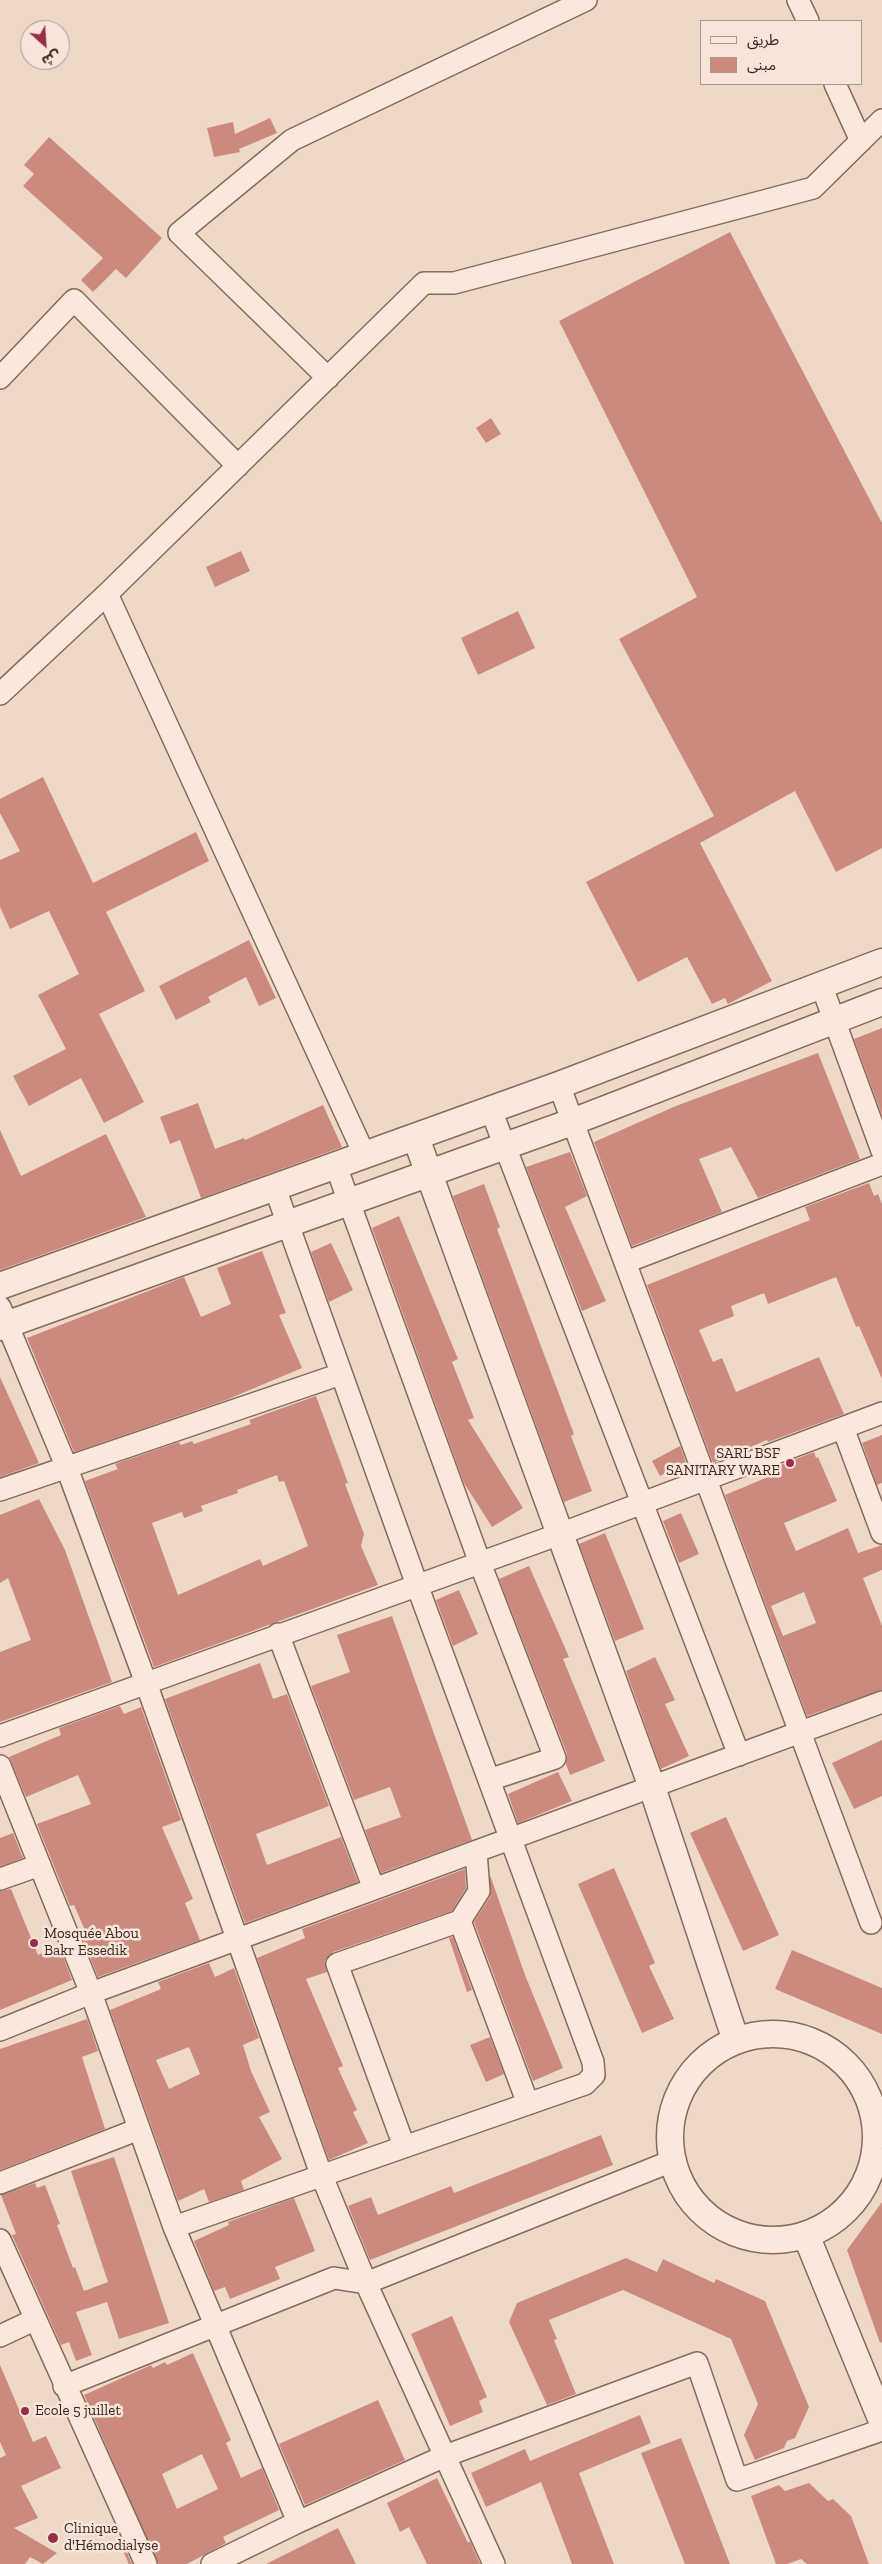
<!DOCTYPE html>
<meta charset="utf-8">
<style>
body{margin:0}
#map{position:relative;width:882px;height:2564px;overflow:hidden;background:#eed9c8;font-family:"Zilla Slab","Noto Sans Arabic",serif}
canvas{display:block}
.legend{position:absolute;left:700px;top:20px;width:162px;height:65px;box-sizing:border-box;background:#f6e5d8;border:1px solid #ab998e;margin:0;padding:6px 9px;list-style:none;font-size:15px;color:#3b2620}
.legend li{display:flex;align-items:center;gap:10px;height:25px}
.legend b{width:25px;border:1px solid #ab998e}
.north{position:absolute;left:20px;top:20px;width:50px;height:50px;box-sizing:border-box;background:#f6e5d8;border:1px solid #ab998e;border-radius:50%;rotate:154deg;font-size:14px;font-weight:700;line-height:20px;text-align:center;color:#3b2620}
.north::after{content:'';display:block;margin:auto;width:18px;height:22px;background:#992e4a;clip-path:polygon(50% 0,100% 100%,50% 72%,0 100%)}
</style>
<div id="map">
<canvas width="882" height="2564"></canvas>
<ul class="legend">
<li><b style="height:6px;background:#f9e8db"></b>طريق</li>
<li><b style="height:14px;background:#cc8a7e"></b>مبنى</li>
</ul>
<div class="north">ش</div>
</div>
<script>
const g = document.querySelector('canvas').getContext('2d');
g.lineJoin = 'round';
function fillPath(path, color) {
  g.fillStyle = color;
  g.fill(path, 'evenodd');
}
function poly(rows) {
  const path = new Path2D();
  for (const r of rows) {
    if (r.length === 3) {
      path.moveTo(r[0] + r[2], r[1]);
      path.arc(r[0], r[1], r[2], 0, 2 * Math.PI);
      continue;
    }
    path.moveTo(r[0], r[1]);
    for (let i = 2; i < r.length; i += 2) path.lineTo(r[i], r[i + 1]);
  }
  return path;
}
function stroke(path, color, width, dash) {
  g.strokeStyle = color;
  g.lineWidth = width;
  g.lineCap = dash ? 'butt' : 'round';
  g.setLineDash(dash || []);
  g.stroke(path);
}
function drawText(font, color, halo, rows, align = 'center') {
  g.font = font + ' "Zilla Slab",serif';
  g.lineWidth = 5;
  g.setLineDash([]);
  g.textBaseline = 'middle';
  g.strokeStyle = halo;
  g.fillStyle = color;
  for (const [text, x, y, turn = 0] of rows) {
    g.save();
    g.translate(x, y);
    g.rotate((+turn || 0) * Math.PI / 180);
    g.textAlign = isNaN(turn) ? turn : align;
    if (halo) g.strokeText(text, 0, 0);
    g.fillText(text, 0, 0);
    g.restore();
  }
}
fillPath(poly([
 [270,118,277,133,239,149,240,152,214,157,207,128,233,122,235,134],
 [49,137,162,238,126,278,116,269,93,292,81,280,103,258,23,186,34,174,24,165],
 [730,232,882,523,882,848,836,872,795,791,700,843,772,981,728,1004,725,998,712,1004,687,957,638,982,586,882,714,816,619,639,697,597,559,321],
 [491,418,501,434,486,443,476,428],
 [241,551,250,571,215,587,206,567],
 [518,611,535,648,478,675,461,638],
 [43,777,93,883,196,832,209,861,106,912,145,991,99,1014,144,1102,104,1123,81,1078,29,1106,13,1076,66,1049,38,995,79,974,49,911,10,929,0,907,0,860,20,851,0,813,0,799],
 [249,940,276,998,259,1006,246,977,208,997,211,1002,176,1020,159,986],
 [882,1028,882,1115,854,1039],
 [818,1053,860,1159,758,1198,731,1147,699,1159,722,1212,632,1246,594,1142,676,1106],
 [198,1103,215,1149,244,1138,245,1140,323,1105,342,1147,201,1198,180,1140,170,1144,160,1117],
 [0,1130,21,1176,106,1134,146,1217,0,1270],
 [570,1152,587,1196,565,1207,606,1301,582,1311,526,1167],
 [869,1183,874,1196,878,1194,882,1204,882,1379,859,1326,856,1327,836,1277,768,1304,764,1293,731,1306,734,1316,699,1330,713,1362,722,1358,736,1392,819,1357,844,1414,768,1442,767,1440,713,1463,647,1285,810,1220,805,1207],
 [484,1184,500,1227,497,1229,574,1434,571,1436,592,1491,564,1502,453,1196],
 [399,1216,458,1359,452,1362,474,1418,468,1420,523,1508,492,1527,464,1483,372,1228],
 [331,1243,353,1290,329,1302,311,1252],
 [262,1251,286,1313,279,1315,302,1368,226,1400,74,1452,27,1338,184,1277,201,1317,231,1304,217,1268],
 [0,1377,39,1463,0,1477],
 [316,1396,348,1483,345,1484,364,1534,361,1546,378,1585,154,1667,85,1481,118,1469,115,1464,179,1442,181,1445,192,1441,194,1444,251,1424,249,1420],
 [277,1475,279,1482,284,1481,308,1546,263,1566,260,1559,178,1595,152,1523,182,1512,184,1518,203,1511,201,1506,238,1493,237,1490],
 [882,1435,882,1483,877,1485,862,1443],
 [680,1446,686,1462,660,1476,652,1461],
 [814,1452,816,1458,818,1457,837,1501,784,1523,796,1551,848,1528,858,1553,882,1545,882,1570,863,1578,882,1626,882,1690,807,1716,725,1495,780,1472,778,1466],
 [804,1592,816,1623,783,1636,771,1606],
 [39,1499,65,1550,112,1682,0,1722,0,1652,31,1640,8,1578,0,1583,0,1515],
 [681,1513,699,1554,679,1563,663,1521],
 [605,1533,644,1629,615,1641,579,1544],
 [529,1566,569,1657,563,1659,605,1761,570,1775,566,1764,567,1754,499,1579],
 [459,1590,478,1634,453,1646,436,1600],
 [392,1616,472,1840,381,1873,365,1830,401,1817,390,1787,354,1800,311,1686,350,1672,337,1635],
 [655,1657,675,1700,665,1704,689,1756,661,1769,626,1671],
 [260,1663,273,1699,287,1694,329,1806,256,1834,267,1865,341,1837,358,1882,245,1923,165,1699],
 [120,1706,124,1714,141,1707,181,1820,162,1827,193,1899,185,1903,200,1940,98,1977,82,1937,87,1935,74,1905,70,1906,37,1824,91,1804,78,1775,26,1797,9,1757,61,1735,59,1728],
 [882,1740,882,1796,854,1809,832,1763],
 [558,1772,572,1801,518,1823,508,1794],
 [726,1817,779,1935,743,1951,690,1833],
 [13,1833,23,1858,0,1866,0,1838],
 [614,1868,655,1963,649,1966,674,2019,642,2033,578,1884],
 [465,1869,466,1888,452,1911,333,1952,325,1961,327,1972,306,1979,343,2066,338,2068,357,2110,353,2112,368,2143,329,2160,257,1958,305,1938,302,1929],
 [490,1875,525,1975,563,2068,533,2081,474,1922,490,1897],
 [11,1889,38,1955,59,1946,72,1980,0,2010,0,1891],
 [453,1937,472,1990,467,1992,449,1938],
 [792,1950,882,1988,882,2034,775,1989],
 [209,1963,215,1977,234,1968,259,2038,243,2045,251,2071,270,2112,259,2117,282,2159,241,2181,244,2190,209,2202,204,2189,178,2201,110,2010,161,1989,158,1982],
 [189,2047,200,2074,169,2089,156,2060],
 [87,2019,98,2051,82,2057,105,2129,0,2170,0,2049],
 [490,2037,504,2074,486,2082,470,2045],
 [601,2135,613,2165,370,2260,348,2206,371,2197,378,2215,451,2186,454,2193],
 [114,2157,169,2323,119,2339,107,2302,76,2312,92,2355,76,2361,69,2342,61,2345,12,2235,16,2234,1,2195,35,2183,37,2188,45,2185,60,2224,57,2225,73,2268,75,2267,84,2291,108,2282,71,2171],
 [294,2198,315,2251,275,2267,280,2279,230,2299,225,2287,214,2291,194,2241,229,2225,228,2222],
 [882,2202,882,2342,880,2343,847,2250],
 [626,2258,657,2272,663,2259,714,2283,716,2279,765,2301,809,2407,795,2438,787,2441,784,2448,755,2460,744,2435,758,2404,731,2339,623,2290,549,2320,557,2339,554,2340,576,2394,547,2405,509,2322,517,2303],
 [452,2316,487,2397,479,2401,483,2412,450,2426,411,2334],
 [193,2353,231,2440,226,2443,241,2478,262,2468,279,2510,223,2537,226,2543,187,2564,158,2564,84,2395,151,2365,153,2368,165,2362,167,2365],
 [202,2454,218,2489,177,2509,162,2474],
 [0,2365,33,2442,46,2436,61,2468,21,2486,38,2518,14,2528,57,2553,43,2564,30,2557,25,2564,0,2564,0,2458,6,2455,0,2442],
 [378,2400,405,2460,305,2505,279,2444],
 [640,2415,651,2443,579,2473,614,2564,572,2564,541,2482,486,2507,471,2473,525,2449,530,2461],
 [681,2438,730,2564,685,2564,641,2453],
 [437,2478,468,2543,470,2541,480,2564,427,2564,409,2527,400,2532,387,2503],
 [809,2483,828,2501,833,2499,851,2516,869,2564,807,2564,801,2559,787,2564,776,2564,751,2496,779,2485,785,2491],
 [338,2528,356,2564,266,2564],
 [126,2550,132,2564,129,2564,123,2551]
]), '#cc8a7e');
const minor = poly([
 [798,0,808,21],
 [835,84,861,141],
 [0,378,74,300,238,466],
 [328,378,179,233,292,140,586,0],
 [107,594,365,1156],
 [0,694,107,594,424,283,454,283,813,188,882,120],
 [821,984,882,1151],
 [559,1085,871,1923],
 [491,1110,739,1755],
 [336,1166,480,1563,555,1758,489,1780],
 [626,1262,882,1164],
 [0,1307,67,1468,146,1683,321,2174,366,2283,494,2564],
 [843,1428,882,1533],
 [0,1490,341,1374],
 [278,1634,374,1889],
 [0,1736,560,1534,882,1413],
 [0,1766,91,1993,174,2227,298,2522],
 [0,1879,40,1865],
 [460,1921,479,1891,476,1852],
 [0,2030,91,1993,882,1702],
 [404,2146,337,1964,460,1921,528,2104],
 [0,2183,139,2129],
 [174,2227,585,2084,594,2075,593,2062,417,1585,275,1188],
 [0,2240,146,2564],
 [0,2336,34,2320],
 [64,2386,334,2278,366,2283,672,2161],
 [212,2564,298,2522,445,2456,697,2363,737,2480,882,2430]
]);
const tertiary = poly([
 [416,1138,652,1787,736,2041],
 [0,1286,559,1085,882,962],
 [0,1327,572,1122,882,1002],
 [773,2137,103],
 [806,2235,882,2421]
]);
stroke(minor, '#8a695d', 24);
stroke(tertiary, '#8a695d', 29);
stroke(minor, '#f9e8db', 21);
stroke(tertiary, '#f9e8db', 26);
for (const [x, y, r, color] of [
 [790,1463,5,"#992e4a"],
 [34,1943,5,"#992e4a"],
 [25,2411,5,"#992e4a"],
 [53,2538,6,"#992e4a"]
]) {
  const dot = new Path2D();
  dot.arc(x, y, r, 0, 2 * Math.PI);
  g.fillStyle = color;
  g.fill(dot);
  stroke(dot, '#f6e5d8', 2);
}
drawText('15px', '#3b2620', '#f6e5d8', [
 ["SARL BSF",780,1454,"right"],
 ["SANITARY WARE",780,1471,"right"],
 ["Mosquée Abou",44,1934],
 ["Bakr Essedik",44,1951],
 ["Ecole 5 juillet",35,2411],
 ["Clinique",64,2529],
 ["d'Hémodialyse",64,2546]
], 'left');
</script>
